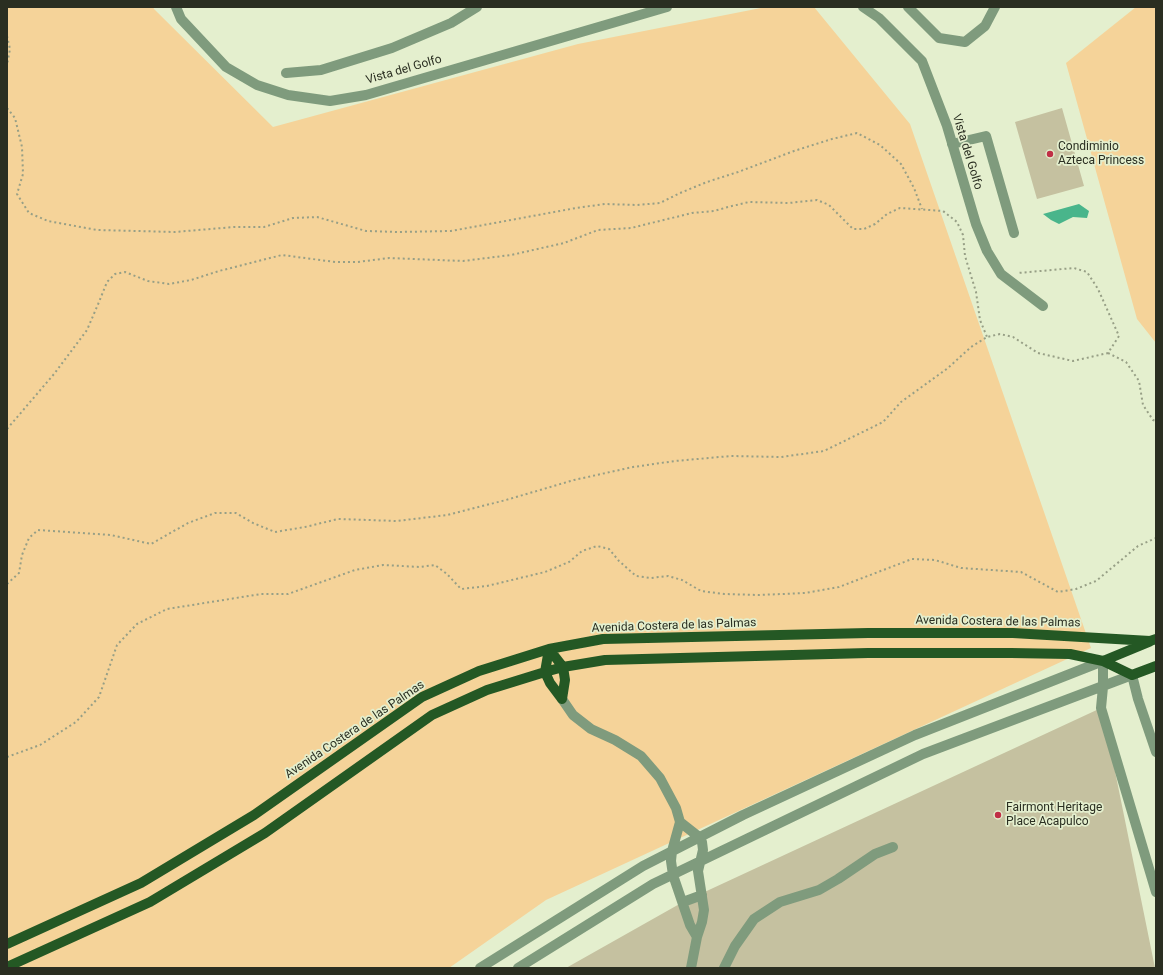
<!DOCTYPE html>
<style>
body{margin:0}
#map{position:relative;width:1163px;height:975px;overflow:hidden;background:#e4efce;font-family:Roboto,sans-serif}
canvas{display:block}
.frame{position:absolute;inset:0;border:8px solid #2a2e21;pointer-events:none}
</style>
<div id="map">
<canvas width="1163" height="975"></canvas>
<div class="frame"></div>
</div>
<script>
const g = document.querySelector('canvas').getContext('2d');
g.lineJoin = 'round';
function fillPath(path, color) {
  g.fillStyle = color;
  g.fill(path, 'evenodd');
}
function poly(rows) {
  const path = new Path2D();
  for (const r of rows) {
    path.moveTo(r[0], r[1]);
    for (let i = 2; i < r.length; i += 2) path.lineTo(r[i], r[i + 1]);
  }
  return path;
}
function stroke(path, color, width, dash) {
  g.strokeStyle = color;
  g.lineWidth = width;
  g.lineCap = dash ? 'butt' : 'round';
  g.setLineDash(dash || []);
  g.stroke(path);
}
function drawText(font, color, halo, rows, align = 'center') {
  g.font = font + ' Roboto,sans-serif';
  g.lineWidth = 3.5;
  g.setLineDash([]);
  g.textBaseline = 'middle';
  g.strokeStyle = halo;
  g.fillStyle = color;
  for (const [text, x, y, turn = 0] of rows) {
    g.save();
    g.translate(x, y);
    g.rotate((+turn || 0) * Math.PI / 180);
    g.textAlign = isNaN(turn) ? turn : align;
    if (halo) g.strokeText(text, 0, 0);
    g.fillText(text, 0, 0);
    g.restore();
  }
}
fillPath(poly([
 [7,7,153,7,154,9,273,127,578,44,766,7,814,7,910,124,1091,648,546,900,449,968,7,968],
 [1136,7,1156,7,1156,343,1137,319,1066,63]
]), '#f5d399');
fillPath(poly([
 [1079,204,1089,211,1087,218,1073,217,1059,224,1051,220,1043,214]
]), '#49b58b');
fillPath(poly([
 [1062,108,1084,186,1037,199,1015,122],
 [1101,708,1106,727,1155,968,566,968,683,902]
]), '#c5c1a0');
stroke(poly([
 [7,36,10,49,7,65],
 [7,108,15,118,22,147,23,174,17,194,29,213,48,221,97,230,175,232,234,227,264,227,293,218,317,217,366,231,398,232,451,231,576,208,605,204,637,205,660,203,680,193,707,182,738,172,794,151,832,139,857,133,880,145,901,164,914,188,922,209],
 [1108,353,1126,362,1139,381,1143,405,1153,420,1156,421],
 [7,429,54,374,87,330,99,302,107,282,115,274,125,272,148,281,169,284,191,280,219,271,282,255,335,262,358,262,389,258,463,261,511,255,564,243,598,230,631,228,692,213,714,211,728,207,749,202,789,203,817,200,829,205,853,229,864,229,875,224,887,214,900,208,943,211,957,222,963,235,965,256,976,292,980,320,987,337],
 [7,584,19,573,22,555,29,538,38,530,111,535,151,544,188,523,215,513,236,513,253,523,275,532,305,527,338,519,397,521,447,515,506,500,574,480,633,467,675,461,731,456,781,457,824,451,883,422,901,402,948,368,971,347,987,337,1000,334,1013,337,1038,353,1073,361,1108,353,1119,336,1098,289,1087,272,1074,268,1018,273],
 [7,757,40,745,76,722,99,697,117,645,137,624,167,609,261,594,288,594,355,570,383,565,420,567,435,565,447,574,461,589,487,586,545,572,569,562,582,551,597,546,609,549,619,561,636,576,651,578,668,576,682,580,701,591,724,594,759,595,805,593,839,587,912,559,935,560,961,568,1021,572,1058,592,1076,589,1096,581,1138,546,1156,538]
]), '#979f86', 2, [2, 3]);
stroke(poly([
 [176,7,181,19,226,67,257,85,288,95,330,101,366,95,667,7],
 [863,7,879,18,922,61,947,126,976,224,987,251,1001,274,1043,306],
 [908,7,939,38,965,42,985,26,995,7],
 [286,73,321,70,392,48,451,23,477,7],
 [952,144,986,136,1014,233],
 [562,699,573,715,591,729,615,740,641,756,660,778,676,808,680,822,672,851,671,861,673,875,690,925,697,937],
 [680,822,699,837,702,842,703,850,698,871,704,910,702,922,697,937,691,968],
 [683,902,702,895],
 [480,968,643,866,743,815,915,735,1103,661,1103,687,1101,708,1156,892],
 [518,968,653,884,923,754,1132,675,1138,699,1156,752],
 [724,968,735,946,754,919,780,902,819,890,838,879,875,854,893,847]
]), '#7f9b7d', 10);
stroke(poly([
 [549,649,545,672,550,683,562,699],
 [549,649,563,667,565,680,562,699],
 [1103,661,1149,642],
 [7,944,141,883,254,815,422,697,479,671,549,649,603,639,868,633,1013,633,1150,641,1156,639],
 [7,967,150,902,265,833,432,715,487,690,545,672,563,667,605,660,868,653,1011,653,1070,654,1103,661,1132,675,1156,666]
]), '#245824', 10);
for (const [x, y, r, color] of [
 [1050,154,4,"#c02f46"],
 [998,815,4,"#c02f46"]
]) {
  const dot = new Path2D();
  dot.arc(x, y, r, 0, 2 * Math.PI);
  g.fillStyle = color;
  g.fill(dot);
  stroke(dot, '#e4efce', 1.5);
}
drawText('12px', '#2a2e21', '#e4efce', [
 ["Vista del Golfo",404,70,-16],
 ["Vista del Golfo",967,152,73],
 ["Avenida Costera de las Palmas",998,622,1],
 ["Avenida Costera de las Palmas",674,626,-2],
 ["Avenida Costera de las Palmas",355,730,-34]
]);
drawText('12px', '#2a2e21', '#e4efce', [
 ["Condiminio",1058,147],
 ["Azteca Princess",1058,161],
 ["Fairmont Heritage",1006,808],
 ["Place Acapulco",1006,822]
], 'left');
</script>
